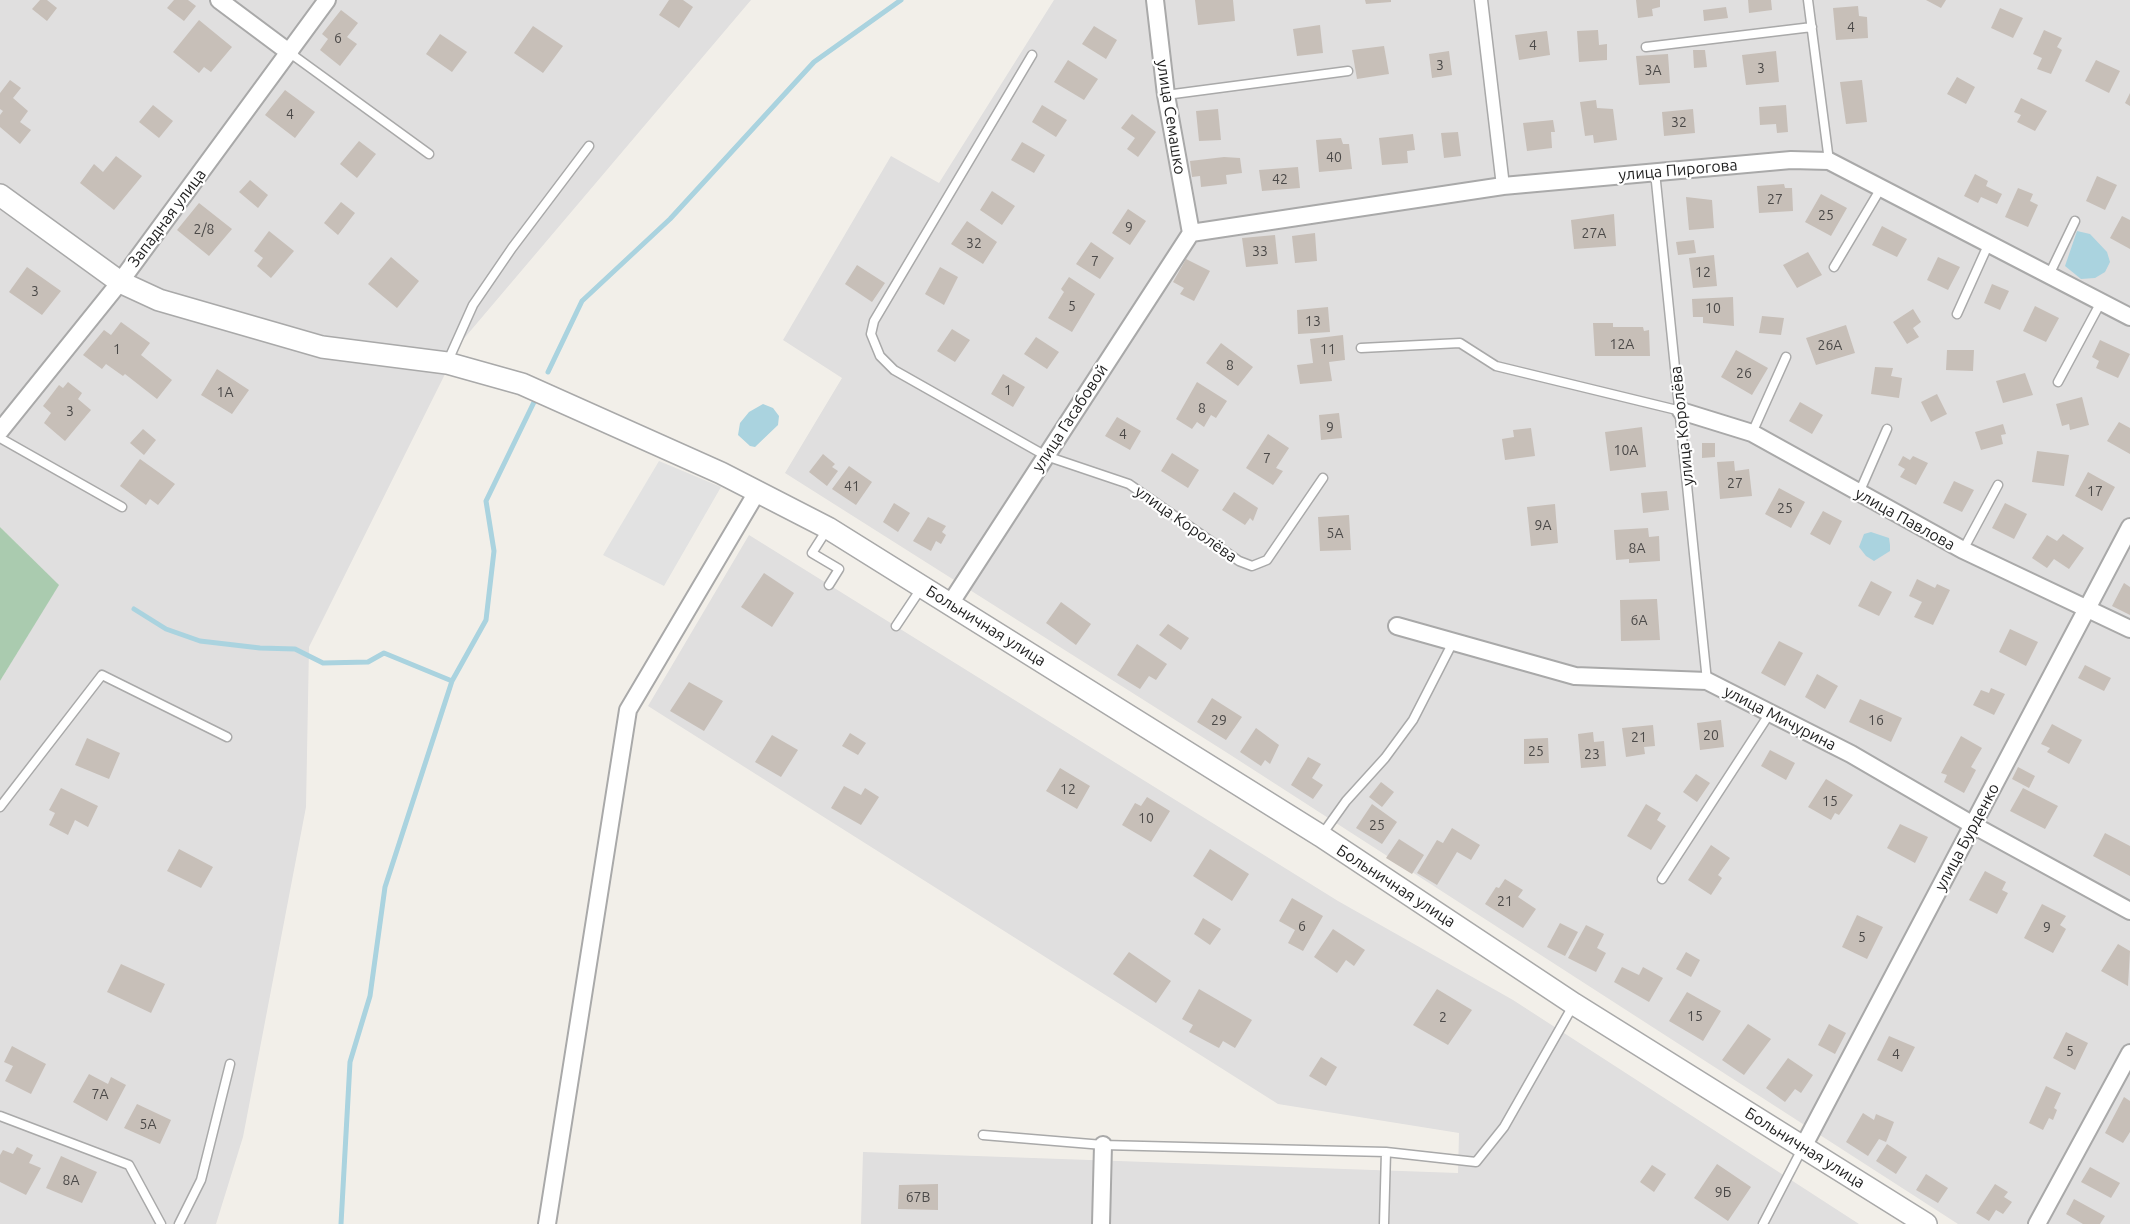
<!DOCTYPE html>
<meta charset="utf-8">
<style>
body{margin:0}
canvas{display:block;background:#f2efe9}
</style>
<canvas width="2130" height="1224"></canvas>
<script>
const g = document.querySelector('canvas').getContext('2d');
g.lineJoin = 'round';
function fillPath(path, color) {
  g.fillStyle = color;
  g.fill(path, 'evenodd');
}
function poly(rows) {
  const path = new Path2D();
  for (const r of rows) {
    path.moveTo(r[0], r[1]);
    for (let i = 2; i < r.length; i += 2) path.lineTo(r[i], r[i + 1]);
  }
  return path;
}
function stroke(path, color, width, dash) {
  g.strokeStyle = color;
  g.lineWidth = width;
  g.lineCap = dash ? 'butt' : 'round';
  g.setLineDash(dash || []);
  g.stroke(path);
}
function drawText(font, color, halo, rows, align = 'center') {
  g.font = font + ' Ubuntu,sans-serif';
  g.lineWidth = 4.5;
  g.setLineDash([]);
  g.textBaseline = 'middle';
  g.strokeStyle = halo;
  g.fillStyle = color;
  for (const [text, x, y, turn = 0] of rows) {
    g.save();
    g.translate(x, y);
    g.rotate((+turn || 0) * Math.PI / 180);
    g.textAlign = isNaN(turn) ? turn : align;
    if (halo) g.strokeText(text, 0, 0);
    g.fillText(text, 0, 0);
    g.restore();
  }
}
fillPath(poly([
 [0,0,751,0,461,342,309,647,306,807,243,1137,216,1224,0,1224,0,681,58,585,0,527],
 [1054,0,2130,0,2130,1224,1958,1224,1229,754,785,473,842,378,783,340,891,156,939,183],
 [749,535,1338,901,1513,1000,1859,1224,861,1224,863,1152,1458,1173,1459,1133,1278,1104,648,706]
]), '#e0dfdf');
fillPath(poly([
 [0,527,59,585,0,681]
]), '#aacbaf');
fillPath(poly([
 [659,461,721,487,664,586,603,555]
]), '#e2e2e2');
fillPath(poly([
 [2077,231,2090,234,2107,252,2110,262,2105,272,2095,278,2081,279,2065,266],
 [763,404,773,408,779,416,778,425,755,447,750,446,738,435,740,423,749,412],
 [1871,532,1889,538,1890,545,1890,551,1874,561,1866,556,1859,547,1864,534]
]), '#aad3df');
stroke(poly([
 [548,372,582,301,670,219,814,62,901,0],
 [134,609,166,629,200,641,260,648,295,649,323,663,368,662,384,653,452,681],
 [341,1224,350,1062,370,996,385,887,452,681,486,620,494,551,486,501,536,398]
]), '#aad3df', 5);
fillPath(poly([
 [40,0,47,0,57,8,47,21,32,9],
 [174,0,188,0,196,6,184,21,167,8],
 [669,0,683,0,693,7,679,28,659,15],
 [1195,0,1233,0,1235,21,1198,25],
 [1365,0,1391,0,1391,2,1366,4],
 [1636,0,1660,0,1660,7,1652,9,1653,16,1638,18],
 [1748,0,1771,0,1772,10,1749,13],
 [1926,0,1946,0,1941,8],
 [1858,6,1859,16,1867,17,1868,38,1836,40,1833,8],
 [1726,7,1728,18,1704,21,1703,10],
 [2000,8,2023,18,2013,38,1991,28],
 [341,10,358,23,347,37,357,44,340,66,320,50,328,39,322,34],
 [199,20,232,47,211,72,204,67,199,73,173,52],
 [1320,25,1323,53,1297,56,1293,29],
 [533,26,563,46,543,73,514,53],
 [1094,26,1117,40,1106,59,1082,44],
 [1598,30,1599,45,1607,44,1607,60,1579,62,1577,31],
 [2044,30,2062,38,2057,47,2062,50,2051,74,2037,69,2042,58,2033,54],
 [1547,31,1550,55,1519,60,1515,35],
 [440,34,467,52,452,72,426,54],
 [1384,46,1389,74,1357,79,1352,50],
 [1693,50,1705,50,1707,67,1694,68],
 [1449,51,1452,75,1432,78,1429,54],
 [1776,51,1779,82,1746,85,1742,55],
 [1668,54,1670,83,1639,85,1636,56],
 [1068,60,1098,79,1084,100,1054,82],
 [2096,60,2120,71,2109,93,2085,81],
 [1957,77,1975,87,1966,104,1947,94],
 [10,80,21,88,13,98,28,111,20,122,31,130,20,144,0,127,0,115,3,111,0,109,0,93],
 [1862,80,1867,122,1846,124,1840,82],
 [285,90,315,112,295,138,265,115],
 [2130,93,2130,106,2125,103],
 [2021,98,2047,111,2035,131,2017,122,2021,115,2014,112],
 [1596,100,1597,108,1613,109,1617,140,1594,143,1593,135,1585,136,1580,102],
 [153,105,173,121,159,138,139,122],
 [1042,105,1067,120,1056,137,1032,122],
 [1786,105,1788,132,1777,133,1776,124,1760,125,1759,107],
 [1218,109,1221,140,1199,141,1196,111],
 [1693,109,1695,133,1664,136,1662,112],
 [1132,114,1156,132,1138,157,1127,149,1135,138,1121,128],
 [1553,120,1555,132,1551,132,1552,148,1527,151,1523,123],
 [1458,132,1461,156,1444,158,1441,133],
 [1413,134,1415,150,1407,151,1408,163,1382,165,1379,138],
 [1341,138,1343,144,1349,144,1352,169,1319,172,1316,140],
 [359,141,376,154,357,178,340,164],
 [1022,142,1045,155,1034,173,1011,160],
 [116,156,142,176,114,210,80,183,94,164,103,172],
 [1224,157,1240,158,1242,173,1226,175,1227,184,1201,187,1200,176,1192,177,1190,161],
 [1298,167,1300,188,1262,191,1259,170],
 [1975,174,1988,181,1986,186,2002,194,1997,204,1981,197,1978,203,1964,196],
 [2097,176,2117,185,2105,210,2086,201],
 [250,180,268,195,258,208,239,192],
 [1784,184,1785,188,1792,188,1793,211,1759,213,1757,186],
 [2018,188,2033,194,2030,201,2038,205,2028,227,2005,217],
 [992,191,1015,206,1002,225,980,210],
 [1821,194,1847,208,1831,236,1805,222],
 [1686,197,1712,200,1714,228,1689,230],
 [341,202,355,213,338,235,324,223],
 [199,203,232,229,209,256,177,230],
 [1128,209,1146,221,1130,245,1112,233],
 [1614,214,1616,246,1574,249,1571,220],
 [2122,216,2130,220,2130,249,2110,238],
 [967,221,997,242,983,264,951,244],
 [1882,226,1907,239,1897,257,1872,245],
 [269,231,294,251,271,278,257,266,263,258,254,251],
 [1315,233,1317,261,1295,263,1292,236],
 [1275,235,1278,264,1246,267,1242,238],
 [1694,240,1696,253,1678,255,1676,242],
 [1091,242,1114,258,1100,279,1076,264],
 [1808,252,1822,275,1797,288,1783,265],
 [1714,255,1717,286,1693,288,1689,258],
 [391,257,419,281,397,308,368,284],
 [1938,257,1960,267,1948,290,1927,280],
 [1186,259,1210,271,1194,301,1180,294,1184,288,1173,282],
 [857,265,885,283,872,302,845,284],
 [27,267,61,291,42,315,9,292],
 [940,267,958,277,944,305,925,294],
 [1069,277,1095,294,1072,332,1048,318,1064,292,1061,289],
 [1992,284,2009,291,2000,310,1984,303],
 [1733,297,1734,326,1703,323,1703,317,1693,317,1692,299],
 [2035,306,2059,318,2046,342,2023,331],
 [1328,307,1330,332,1298,334,1297,310],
 [1913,309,1921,322,1913,328,1919,337,1907,344,1893,322],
 [1762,316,1784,318,1781,335,1759,333],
 [121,322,150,343,141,355,172,380,157,399,125,374,123,376,106,364,102,369,83,355,104,330,111,335],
 [1593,323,1613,323,1613,327,1643,327,1644,331,1649,330,1650,356,1595,356],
 [1846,325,1855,353,1816,365,1806,338],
 [952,329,970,340,955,362,937,351],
 [1343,335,1345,360,1329,362,1332,381,1300,384,1297,365,1313,363,1310,339],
 [1036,337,1059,352,1047,369,1024,354],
 [2100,340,2130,354,2118,378,2096,368,2099,361,2092,357],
 [1221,343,1253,367,1238,386,1206,363],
 [1736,350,1768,368,1752,395,1721,377],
 [1947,350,1974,350,1973,371,1946,370],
 [1875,367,1893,368,1891,376,1902,378,1899,398,1871,394],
 [217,369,249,390,232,414,201,395],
 [2025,373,2033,395,2003,403,1996,381],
 [1003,374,1025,387,1013,407,991,394],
 [68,382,82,393,78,399,91,410,65,441,44,423,51,413,43,406,59,385,63,388],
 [1197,382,1227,401,1216,418,1211,415,1204,427,1197,422,1192,429,1176,419],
 [1937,394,1947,414,1931,422,1921,402],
 [2082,397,2089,425,2070,430,2069,424,2062,426,2056,404],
 [1800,402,1823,415,1812,434,1789,421],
 [1339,413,1342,438,1321,440,1319,415],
 [1117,417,1141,431,1130,450,1105,436],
 [2119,422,2130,428,2130,454,2107,441],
 [2003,424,2006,434,2001,435,2003,444,1981,450,1975,432],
 [1642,427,1646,467,1610,471,1605,432],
 [1531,428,1535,456,1505,460,1502,439,1514,437,1513,430],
 [143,429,156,440,144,455,130,443],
 [1268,434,1289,448,1276,468,1283,471,1273,485,1246,468],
 [1702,443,1715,443,1715,457,1702,458],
 [2037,451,2069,455,2064,486,2032,482],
 [1172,453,1199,470,1188,488,1161,471],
 [823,454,835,464,832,467,838,471,827,486,809,472],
 [1903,456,1910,460,1913,456,1928,463,1916,485,1900,477,1905,469,1898,465],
 [140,459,175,484,158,505,150,499,146,505,120,486],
 [1734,461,1735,471,1749,469,1752,496,1720,499,1717,462],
 [849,466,872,482,856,505,832,489],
 [2088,472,2115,487,2102,511,2075,496],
 [1954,481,1974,490,1962,512,1943,503],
 [1779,488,1805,502,1791,528,1765,514],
 [1667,491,1669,510,1643,513,1641,493],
 [1234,492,1258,508,1253,521,1250,518,1245,525,1222,510],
 [894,503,910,513,898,532,883,522],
 [2005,503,2027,514,2014,539,1992,528],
 [1555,504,1558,543,1531,546,1527,507],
 [1823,511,1842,521,1830,545,1810,534],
 [1349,515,1351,550,1320,551,1318,517],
 [928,517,946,526,942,532,946,535,941,544,936,541,931,551,913,541],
 [1648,528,1649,537,1659,536,1660,561,1629,563,1629,559,1616,560,1614,530],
 [2063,534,2084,548,2069,569,2054,559,2047,568,2032,558,2047,535,2057,541],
 [764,573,794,593,772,627,741,607],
 [1917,579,1935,588,1937,584,1950,590,1933,625,1914,617,1922,602,1909,596],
 [1871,581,1892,592,1879,616,1858,606],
 [2124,583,2130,587,2130,615,2112,606],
 [1657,599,1660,640,1621,641,1620,600],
 [1061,602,1091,624,1076,645,1046,623],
 [1168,624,1189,638,1181,650,1159,635],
 [2010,629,2038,642,2026,666,1999,652],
 [1779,641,1803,653,1785,686,1761,673],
 [1137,644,1167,664,1156,680,1149,676,1140,689,1117,675],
 [2085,665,2111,678,2104,691,2078,678],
 [1817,674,1838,686,1825,709,1805,697],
 [689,682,723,701,704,731,670,711],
 [1991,688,2005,694,1994,715,1973,705,1981,690,1989,693],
 [1212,698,1242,717,1226,740,1197,722],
 [1860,699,1902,718,1891,742,1849,722],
 [1721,720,1724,747,1700,750,1697,723],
 [2052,724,2082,740,2069,764,2047,752,2050,748,2041,744],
 [1653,725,1655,746,1644,747,1645,754,1626,757,1622,728],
 [1256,728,1279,745,1270,764,1265,760,1261,766,1240,752],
 [1593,732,1594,742,1604,741,1606,766,1581,768,1578,734],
 [850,733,866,743,858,755,842,746],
 [772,735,798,750,781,777,755,762],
 [1961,736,1982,748,1971,767,1976,770,1964,793,1944,782,1947,775,1941,773],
 [87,738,120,753,109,779,75,765],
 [1548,738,1549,763,1524,764,1524,739],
 [1770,750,1795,763,1786,780,1761,766],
 [1308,757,1321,764,1312,778,1323,785,1313,799,1291,785],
 [2018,767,2035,776,2029,788,2012,779],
 [1060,768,1090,786,1077,809,1046,791],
 [1696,774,1710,783,1697,802,1683,792],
 [1826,779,1853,795,1839,815,1835,813,1831,820,1808,807],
 [1381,782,1394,792,1382,807,1369,797],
 [844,786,861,795,865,788,879,797,861,825,831,808],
 [61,788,98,806,88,827,75,820,68,835,49,825,55,813,49,810],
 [2023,788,2058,806,2045,829,2010,811],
 [1147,797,1170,811,1151,842,1122,825,1135,803,1141,806],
 [1372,804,1397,822,1382,844,1356,828],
 [1646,804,1661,813,1657,820,1666,826,1651,850,1627,836],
 [1900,824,1928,837,1915,863,1887,848],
 [1452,828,1480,845,1471,860,1457,852,1437,885,1417,873,1437,840,1443,843],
 [2105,833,2130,846,2130,876,2093,856],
 [1399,839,1424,855,1412,874,1386,858],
 [1711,845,1730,858,1718,875,1722,878,1711,895,1688,880],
 [179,849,213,867,201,888,167,871],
 [1210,849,1249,874,1232,901,1193,876],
 [1985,871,2006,882,2002,890,2008,893,1997,914,1969,900],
 [1505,879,1523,890,1518,897,1536,909,1523,928,1485,904,1496,887,1499,888],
 [1292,898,1323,916,1303,951,1288,943,1295,930,1279,921],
 [2042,904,2066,916,2060,925,2066,929,2053,953,2024,938],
 [1857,915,1883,927,1867,959,1842,947],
 [1203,918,1221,929,1210,945,1194,934],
 [1560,923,1578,932,1565,956,1547,947],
 [1586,925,1604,934,1597,948,1606,953,1596,972,1568,958],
 [1333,929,1365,950,1354,966,1346,960,1337,973,1314,957],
 [2118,944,2130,951,2128,986,2101,971],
 [1129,952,1171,981,1156,1003,1113,974],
 [1686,952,1700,960,1691,977,1676,969],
 [121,964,165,984,151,1013,107,992],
 [1622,967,1639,975,1643,967,1663,978,1649,1002,1614,982],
 [1199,989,1252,1020,1235,1048,1223,1041,1219,1048,1189,1032,1193,1025,1182,1019],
 [1437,989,1472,1010,1448,1045,1413,1025],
 [1687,992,1721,1011,1703,1041,1669,1021],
 [1748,1024,1771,1039,1744,1075,1722,1060],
 [1829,1024,1846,1033,1835,1054,1818,1045],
 [2066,1032,2088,1043,2075,1070,2053,1058],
 [1889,1036,1915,1047,1902,1072,1877,1060],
 [12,1046,46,1064,31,1094,5,1081,13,1066,4,1062],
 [1321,1057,1337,1067,1326,1086,1309,1076],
 [1788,1058,1813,1075,1801,1093,1795,1089,1785,1102,1766,1088],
 [89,1074,108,1084,111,1077,126,1085,107,1121,73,1102],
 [2046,1086,2061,1093,2054,1108,2057,1110,2053,1120,2049,1118,2043,1130,2029,1123],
 [2124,1097,2130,1101,2130,1132,2123,1143,2105,1133],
 [137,1104,171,1120,160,1144,124,1128],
 [1863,1113,1874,1120,1876,1114,1894,1122,1886,1142,1879,1139,1868,1156,1846,1142],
 [1887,1144,1907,1157,1896,1174,1876,1161],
 [17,1147,33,1155,29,1163,41,1168,26,1195,0,1182,0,1155,3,1150,13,1154],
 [61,1156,97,1172,82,1203,46,1188],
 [1717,1164,1751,1187,1728,1221,1694,1198],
 [1652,1165,1666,1174,1654,1192,1640,1182],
 [2090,1167,2120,1183,2111,1198,2081,1182],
 [1926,1174,1948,1188,1938,1203,1916,1190],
 [938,1184,938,1210,898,1209,899,1185],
 [1995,1184,2008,1192,2004,1197,2012,1202,2003,1214,1996,1210,1989,1221,1976,1213],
 [2074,1199,2105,1216,2100,1224,2083,1224,2066,1214]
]), '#c7bfb8');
const service = poly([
 [1808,0,1829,161],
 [1646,47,1812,27],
 [290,53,429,154],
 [1032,55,874,321,871,334,880,356,894,370,1046,456,1129,484,1239,561,1252,566,1267,560,1323,478],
 [1166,95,1348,71],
 [1655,172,1707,681],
 [1834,267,1881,188],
 [2049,275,2075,221],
 [1957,314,1989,243],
 [1361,348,1460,343,1496,366,1681,411],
 [447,363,473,305,512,248,589,146],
 [2058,382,2101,302],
 [1752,433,1786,357],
 [0,438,122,507],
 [1859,493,1887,429],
 [828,528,812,553,839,569,829,585],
 [1963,550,1998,485],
 [896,626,922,587],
 [0,807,102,675,227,737],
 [1321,836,1346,801,1385,758,1413,720,1453,642],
 [1662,879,1770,713],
 [0,1116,129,1165,161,1224],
 [983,1135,1103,1145,1386,1152,1476,1162,1504,1127,1574,1004],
 [179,1224,201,1180,230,1064],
 [1384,1224,1386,1152],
 [1763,1224,1803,1147]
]);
const pedestrian = poly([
 [1481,0,1503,186]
]);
const minor = poly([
 [219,0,290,53],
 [1155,0,1166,95,1191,233],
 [1191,233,1503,186,1791,160,1829,161,2130,317],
 [1681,411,1752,433,1963,550,2130,629],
 [0,431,120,282,327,0],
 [950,604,1191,233],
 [1397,626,1575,676,1707,681,1851,754,1973,825,2130,911],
 [1803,1147,2130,527],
 [547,1224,628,710,757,492],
 [1101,1224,1103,1145],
 [2037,1224,2130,1053]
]);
const tertiary = poly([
 [0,195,120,282,159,300,322,347,447,363,522,384,721,473,828,528,1321,836,1574,1004,1926,1224]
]);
stroke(service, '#a9a9a9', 11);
stroke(pedestrian, '#a9a9a9', 15);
stroke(minor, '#a9a9a9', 20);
stroke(tertiary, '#a9a9a9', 24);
stroke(service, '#fff', 8);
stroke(pedestrian, '#fff', 12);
stroke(minor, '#fff', 16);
stroke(tertiary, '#fff', 21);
drawText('14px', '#4b4948', null, [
 ["4",1851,27],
 ["6",338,38],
 ["4",1533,45],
 ["3",1440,65],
 ["3",1761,68],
 ["3А",1653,70],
 ["4",290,114],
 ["32",1679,122],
 ["40",1334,157],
 ["42",1280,179],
 ["27",1775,199],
 ["25",1826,215],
 ["9",1129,227],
 ["2/8",204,229],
 ["27А",1594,233],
 ["32",974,243],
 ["33",1260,251],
 ["7",1095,261],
 ["12",1703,272],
 ["3",35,291],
 ["5",1072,306],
 ["10",1713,308],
 ["13",1313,321],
 ["12А",1622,344],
 ["26А",1830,345],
 ["1",117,349],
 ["11",1328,349],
 ["8",1230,365],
 ["26",1744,373],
 ["1",1008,390],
 ["1А",225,392],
 ["8",1202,408],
 ["3",70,411],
 ["9",1330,427],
 ["4",1123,434],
 ["10А",1626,450],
 ["7",1267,458],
 ["27",1735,483],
 ["41",852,486],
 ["17",2095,491],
 ["25",1785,508],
 ["9А",1543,525],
 ["5А",1335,533],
 ["8А",1637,548],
 ["6А",1639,620],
 ["29",1219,720],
 ["16",1876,720],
 ["20",1711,735],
 ["21",1639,737],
 ["25",1536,751],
 ["23",1592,754],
 ["12",1068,789],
 ["15",1830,801],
 ["10",1146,818],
 ["25",1377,825],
 ["21",1505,901],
 ["6",1302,926],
 ["9",2047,927],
 ["5",1862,937],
 ["15",1695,1016],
 ["2",1443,1017],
 ["5",2070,1051],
 ["4",1896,1054],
 ["7А",100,1094],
 ["5А",148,1124],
 ["8А",71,1180],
 ["9Б",1723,1192],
 ["67В",918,1197]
]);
drawText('16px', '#222', '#fff', [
 ["улица Семашко",1171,117,81],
 ["улица Пирогова",1678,170,-5],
 ["Западная улица",167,218,-53],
 ["улица Гасабовой",1070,418,-57],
 ["улица Королёва",1682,426,-96],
 ["улица Павлова",1905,519,29],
 ["улица Королёва",1186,524,35],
 ["Больничная улица",986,626,32],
 ["улица Мичурина",1780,718,27],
 ["улица Бурденко",1967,837,-62],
 ["Больничная улица",1396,886,33],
 ["Больничная улица",1805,1148,32]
]);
</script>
